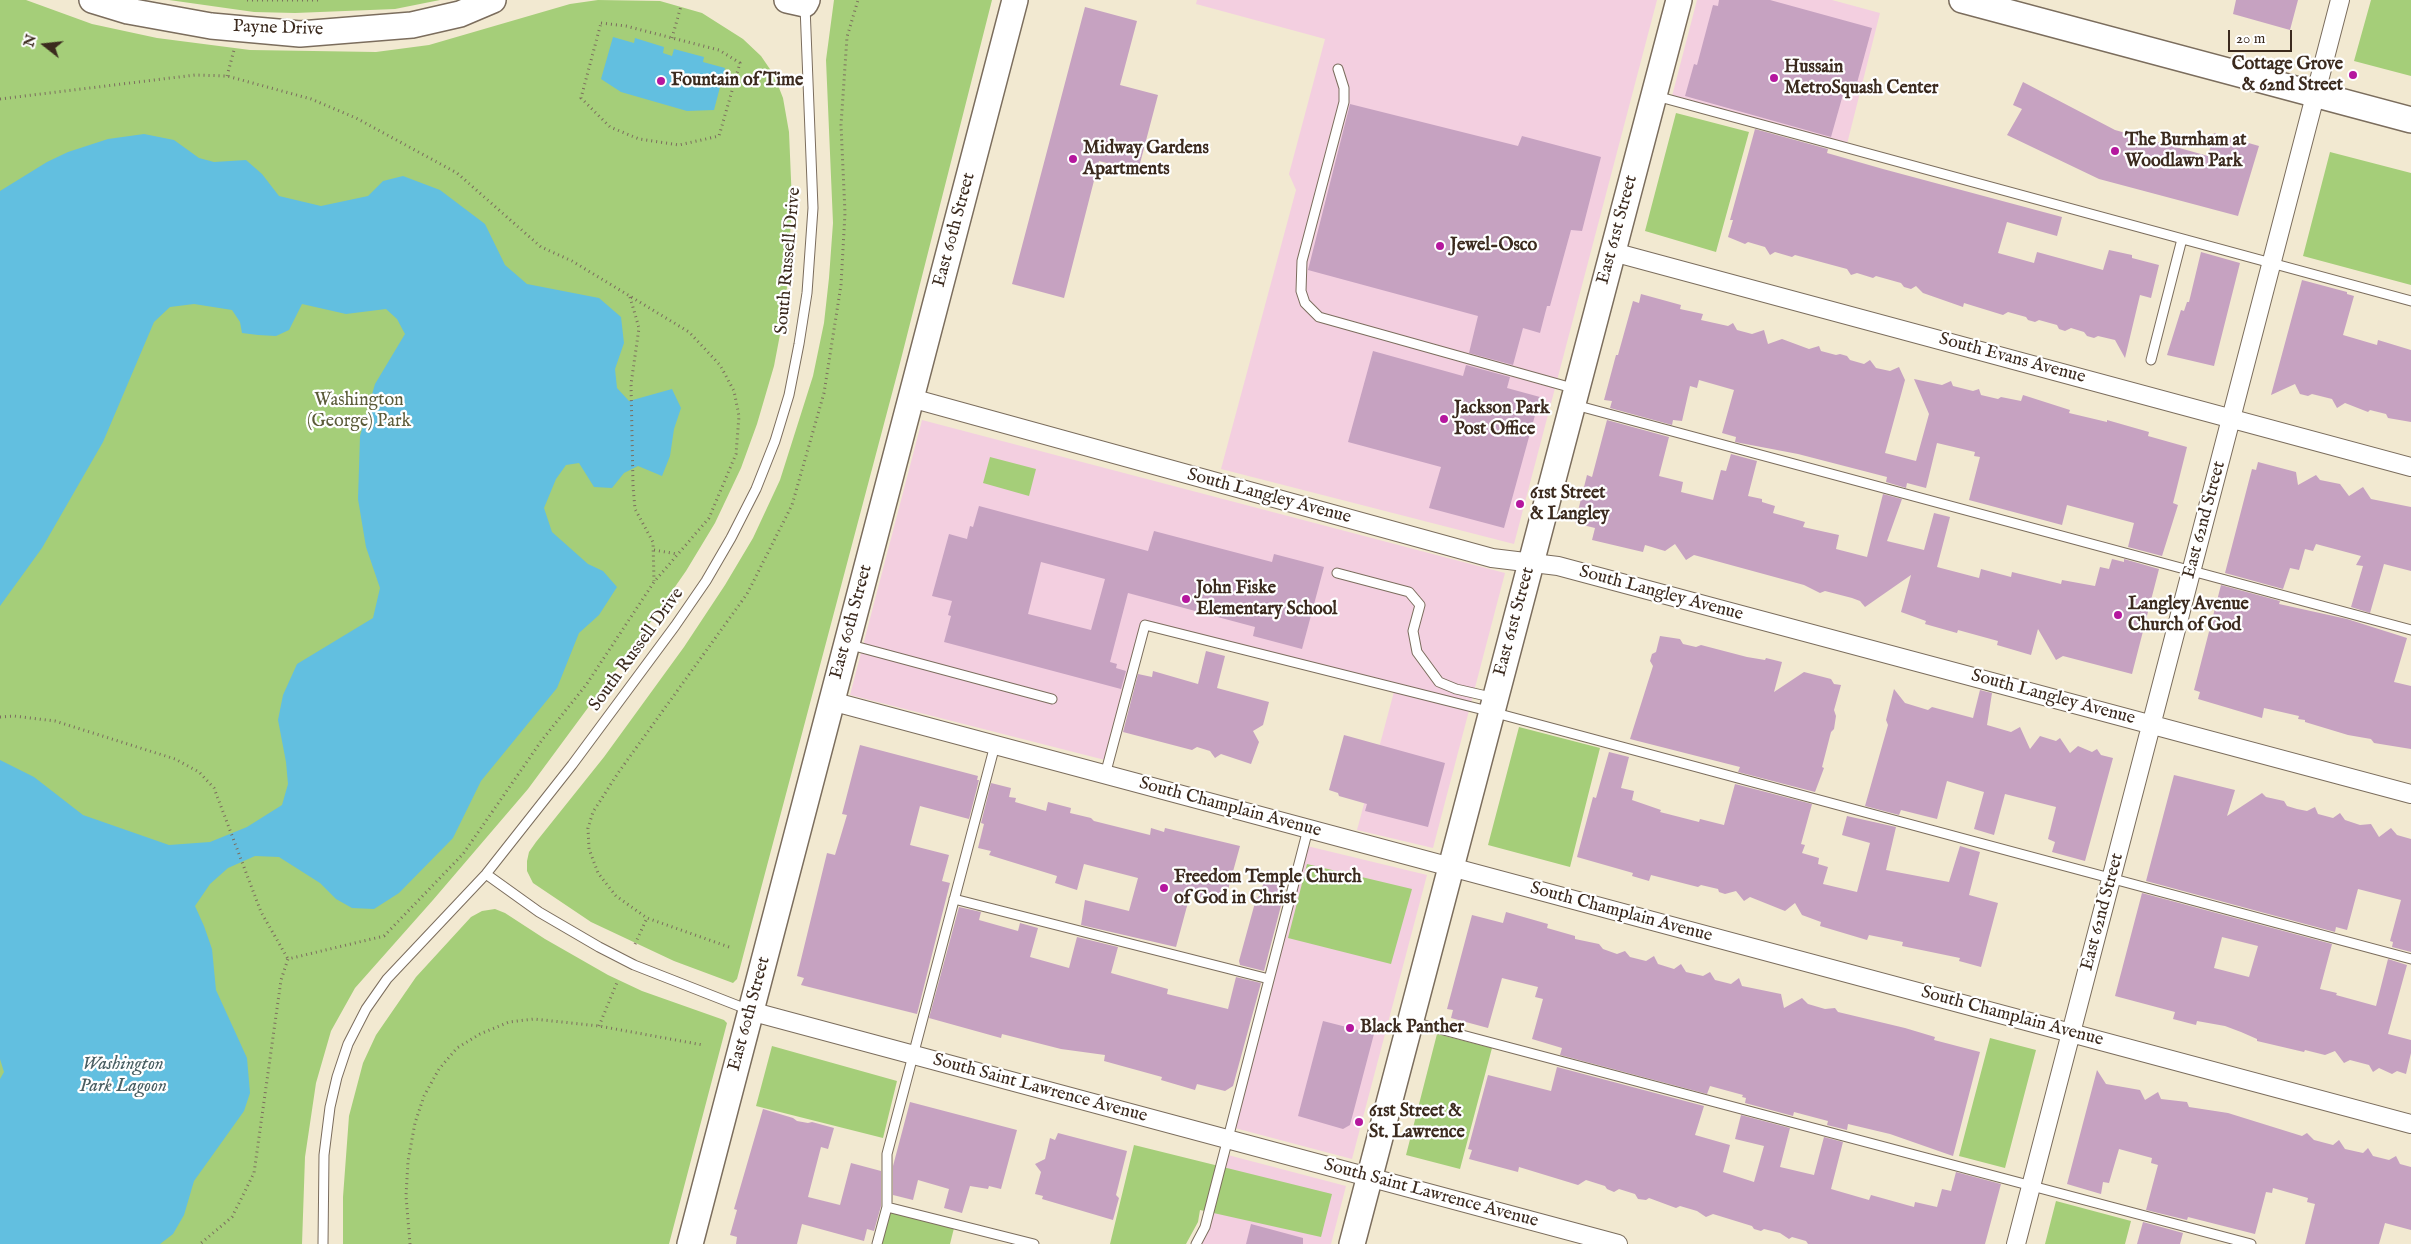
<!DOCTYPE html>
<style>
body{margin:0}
#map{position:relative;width:2411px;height:1244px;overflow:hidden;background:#f2e9d1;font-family:"IM FELL English",serif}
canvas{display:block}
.north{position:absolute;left:20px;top:20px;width:50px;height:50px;-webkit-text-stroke:4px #fff;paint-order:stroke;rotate:286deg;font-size:14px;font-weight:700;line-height:20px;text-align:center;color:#3b2a1e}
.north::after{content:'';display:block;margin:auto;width:18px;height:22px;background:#3b2a1e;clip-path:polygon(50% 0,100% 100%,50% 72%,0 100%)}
.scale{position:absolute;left:2228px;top:30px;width:64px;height:22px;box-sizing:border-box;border:2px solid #3b2a1e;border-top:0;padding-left:6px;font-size:15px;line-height:18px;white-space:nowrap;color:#3b2a1e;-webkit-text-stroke:4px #fff;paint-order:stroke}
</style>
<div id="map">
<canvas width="2411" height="1244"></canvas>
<div class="north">N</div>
<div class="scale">20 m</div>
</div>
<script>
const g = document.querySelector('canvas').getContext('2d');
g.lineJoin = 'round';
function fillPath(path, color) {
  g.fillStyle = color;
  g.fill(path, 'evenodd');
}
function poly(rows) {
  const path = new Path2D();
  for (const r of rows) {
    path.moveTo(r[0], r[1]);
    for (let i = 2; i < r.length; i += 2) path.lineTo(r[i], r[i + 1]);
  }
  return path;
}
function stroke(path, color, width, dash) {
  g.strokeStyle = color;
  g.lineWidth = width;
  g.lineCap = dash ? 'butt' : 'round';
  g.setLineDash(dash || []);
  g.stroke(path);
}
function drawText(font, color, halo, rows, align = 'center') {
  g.font = font + ' "IM FELL English",serif';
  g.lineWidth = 4.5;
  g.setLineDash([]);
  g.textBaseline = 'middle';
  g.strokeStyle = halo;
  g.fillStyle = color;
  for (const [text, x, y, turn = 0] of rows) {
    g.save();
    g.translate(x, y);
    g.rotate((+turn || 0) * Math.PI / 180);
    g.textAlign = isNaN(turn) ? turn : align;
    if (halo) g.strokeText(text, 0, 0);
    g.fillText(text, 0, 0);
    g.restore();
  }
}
fillPath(poly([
 [1197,0,1657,0,1514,544,1221,469,1296,190,1289,174,1325,39,1196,4],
 [1697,0,1832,0,1880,13,1846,148,1671,100],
 [922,420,1505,573,1433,848,1357,830,1395,688,1145,626,1109,761,850,695],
 [1303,845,1427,875,1352,1159,1231,1127],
 [1224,1154,1346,1186,1331,1244,1196,1244]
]), '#f3cfe0');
fillPath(poly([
 [0,0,26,0,92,24,157,38,250,50,376,52,429,45,570,4,598,0,660,1,702,13,743,39,761,56,774,75,783,98,789,132,792,203,786,303,774,366,757,424,741,468,715,523,686,571,638,640,528,789,433,900,355,988,331,1031,316,1083,305,1157,302,1244,0,1244],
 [169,0,440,0,395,9,295,13,254,12],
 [834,0,992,0,899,367,737,979,733,983,674,961,591,922,533,883,527,871,527,861,529,852,536,842,604,757,684,647,725,585,753,538,780,480,813,376,824,323,829,278,833,223,826,60],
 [2371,0,2411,0,2411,76,2354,61],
 [1676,113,1749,132,1716,252,1645,231],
 [2330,152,2411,173,2411,285,2303,256],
 [990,457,1036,469,1029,496,983,483],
 [1519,727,1600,748,1570,867,1488,845],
 [1307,864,1412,889,1391,964,1288,938],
 [495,909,505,913,545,939,608,975,642,991,724,1020,727,1023,669,1244,343,1244,343,1197,349,1116,363,1063,376,1035,416,977,471,917,482,911],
 [1437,1034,1492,1048,1460,1169,1406,1155],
 [1990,1038,2036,1050,2005,1168,1959,1156],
 [772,1046,897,1081,883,1138,756,1106],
 [1134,1145,1332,1194,1321,1237,1200,1210,1198,1222,1186,1244,1110,1244],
 [2056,1201,2131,1221,2125,1244,2045,1244],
 [889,1212,954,1228,950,1244,881,1244]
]), '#a5ce79');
fillPath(poly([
 [613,37,634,43,635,38,664,47,663,53,672,56,674,49,704,57,703,62,725,68,714,110,687,111,621,92,601,79],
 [144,134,174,140,199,158,214,162,246,160,262,174,279,196,321,206,368,196,383,181,403,176,440,190,485,224,505,265,527,284,599,298,621,317,624,343,615,369,617,388,629,401,672,389,681,408,674,429,670,456,662,476,638,466,624,473,612,488,594,487,579,463,566,465,556,479,544,508,552,532,588,564,603,571,617,587,599,615,579,633,557,688,481,781,453,838,399,893,374,909,352,908,336,899,320,883,279,857,255,856,228,868,210,884,195,906,204,926,212,949,216,990,247,1058,250,1093,244,1111,194,1181,184,1215,173,1234,160,1244,0,1244,0,1079,4,1072,0,1059,0,760,34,777,83,815,169,845,210,842,247,827,282,805,288,784,286,762,278,720,283,695,297,664,373,618,380,588,366,547,358,499,360,436,375,384,405,334,397,319,386,309,346,314,302,304,289,330,276,336,258,335,242,333,240,322,232,310,194,304,170,307,154,322,103,442,42,548,0,606,0,191,47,162,68,152,108,139]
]), '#62bfe0');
fillPath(poly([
 [1719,0,1770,0,1872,28,1854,94,1844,91,1831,137,1685,96,1694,64,1697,65,1713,5,1718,6],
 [2236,0,2298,0,2290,30,2233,14],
 [1085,7,1137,21,1120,85,1158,95,1138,171,1099,161,1064,298,1012,284],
 [2023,82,2115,130,2208,156,2214,133,2259,146,2238,216,2099,179,2007,135,2022,109,2013,105],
 [1350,104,1518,146,1522,136,1601,157,1582,231,1571,230,1550,306,1547,306,1540,333,1523,328,1513,365,1469,353,1478,316,1308,270],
 [1755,129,1828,149,1827,153,1883,169,2062,217,2057,236,2007,222,1998,253,2034,263,2037,252,2103,270,2109,250,2132,255,2132,258,2159,265,2151,298,2140,295,2125,358,2115,340,2098,336,2094,338,2087,336,2084,332,2071,328,2065,331,2059,329,2057,325,2039,320,2035,322,2028,320,2026,317,2008,312,2003,315,1964,303,1963,307,1923,293,1916,286,1911,289,1904,287,1901,283,1876,276,1873,278,1857,273,1851,275,1847,269,1795,255,1792,257,1775,252,1770,255,1765,247,1748,242,1745,244,1728,237,1733,220,1730,220],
 [2201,252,2240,263,2214,366,2167,355,2181,310,2184,311,2187,302,2189,302],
 [2302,280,2347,292,2347,294,2354,296,2343,335,2377,345,2378,340,2411,350,2411,422,2388,418,2386,414,2370,410,2368,412,2345,403,2337,408,2332,399,2312,394,2308,396,2300,394,2295,384,2271,395],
 [1641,294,1681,305,1680,309,1703,314,1701,320,1728,326,1733,323,1737,330,1752,334,1764,330,1768,344,1782,339,1809,349,1819,346,1821,351,1836,355,1840,354,1847,356,1850,360,1864,364,1870,360,1876,368,1890,371,1899,367,1905,380,1885,453,1916,461,1929,414,1914,379,1942,385,1951,381,1953,386,1973,391,1979,389,1981,395,1998,399,2001,397,2021,401,2023,395,2070,410,2069,413,2107,422,2107,420,2149,432,2148,436,2187,447,2173,503,2178,505,2162,556,2128,547,2134,523,2067,505,2062,525,1969,500,1980,457,1974,456,1975,452,1937,443,1926,488,1907,483,1906,488,1886,482,1887,477,1798,454,1735,442,1736,437,1722,433,1734,390,1699,380,1697,388,1690,386,1682,421,1673,420,1672,425,1610,408,1612,401,1604,400,1616,355,1618,355,1633,301,1639,303],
 [1373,351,1463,376,1466,365,1510,377,1507,388,1540,397,1504,528,1429,508,1441,467,1348,442],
 [1607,420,1669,437,1659,476,1683,482,1681,492,1713,500,1721,470,1726,471,1731,454,1757,461,1748,496,1762,499,1762,502,1775,506,1773,513,1805,522,1803,527,1839,535,1836,549,1867,557,1883,494,1902,499,1887,541,1891,542,1924,550,1934,513,1950,517,1937,567,1979,578,1981,569,2011,577,2012,572,2061,584,2062,580,2095,586,2100,567,2109,569,2112,559,2124,562,2124,559,2159,569,2132,674,2063,656,2056,660,2038,629,2031,655,1997,645,1998,641,1958,630,1957,633,1925,624,1926,621,1901,612,1911,575,1865,607,1860,601,1852,598,1825,591,1820,593,1804,585,1694,555,1686,560,1675,544,1665,551,1645,545,1643,552,1592,540,1595,528,1575,523,1587,475,1592,477],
 [2258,462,2296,472,2298,485,2316,475,2320,480,2340,484,2349,496,2363,487,2371,499,2411,507,2411,571,2384,564,2370,613,2351,607,2363,566,2356,565,2361,556,2316,544,2313,551,2305,549,2299,570,2290,568,2283,589,2225,573,2252,469,2256,470],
 [979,506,1148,551,1154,531,1272,562,1274,554,1324,567,1302,649,1253,636,1255,627,1128,593,1110,662,1117,664,1116,668,1126,671,1121,689,944,642,951,616,948,615,952,601,932,596,949,534,967,539,970,526,973,527],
 [1041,562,1105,579,1091,630,1028,614],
 [2221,585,2280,601,2279,604,2347,619,2407,638,2394,682,2411,686,2411,749,2374,743,2371,739,2348,735,2305,722,2305,720,2298,719,2299,716,2264,708,2262,718,2198,699,2200,692,2194,690],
 [1660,636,1680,639,1683,644,1696,647,1701,645,1747,657,1765,660,1766,658,1782,662,1774,692,1804,672,1831,679,1834,684,1841,685,1834,710,1836,716,1834,729,1831,732,1822,767,1824,768,1815,792,1738,772,1740,767,1630,739,1653,666,1650,661,1652,654,1656,652],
 [1206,651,1225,656,1217,688,1269,702,1263,725,1253,731,1259,742,1251,764,1221,754,1215,758,1210,751,1197,747,1192,750,1123,732,1138,674,1152,677,1153,671,1198,684],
 [1894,689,1905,703,1928,710,1932,707,1973,718,1980,690,1992,693,1987,725,2011,732,2020,727,2030,749,2040,736,2056,741,2060,738,2070,753,2078,746,2092,752,2097,749,2101,755,2113,758,2085,861,2052,852,2055,842,2048,839,2056,807,2005,794,1994,835,1974,829,1984,792,1947,781,1937,819,1901,810,1899,815,1865,806,1888,725,1886,720],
 [1344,735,1445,763,1428,827,1365,811,1367,804,1339,796,1338,793,1329,790],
 [860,745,978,776,977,780,979,780,969,819,920,806,910,845,949,855,942,881,950,883,917,1014,801,985,804,978,797,976,827,853,835,855,847,815,842,814],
 [1609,752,1629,757,1621,788,1634,791,1632,800,1661,810,1660,812,1699,822,1700,819,1724,825,1735,784,1812,804,1801,844,1805,845,1802,853,1819,858,1818,864,1828,867,1823,884,1857,892,1870,843,1842,835,1847,816,1896,827,1886,870,1949,882,1960,846,1980,852,1969,895,1998,903,1981,967,1959,961,1960,958,1902,946,1903,942,1869,935,1867,940,1820,926,1821,922,1802,915,1795,903,1785,911,1750,897,1744,901,1736,891,1725,894,1719,892,1718,889,1701,885,1698,887,1651,875,1649,881,1632,876,1633,873,1577,857,1593,797,1596,798],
 [2174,775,2235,790,2227,816,2262,793,2266,797,2284,801,2287,806,2297,809,2307,811,2315,807,2318,814,2333,818,2340,813,2345,820,2360,825,2371,824,2379,837,2391,828,2397,835,2411,839,2411,952,2392,947,2393,942,2390,941,2401,900,2358,889,2347,930,2336,927,2335,932,2146,881],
 [991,783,1011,788,1009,797,1016,798,1015,802,1046,811,1048,802,1071,808,1070,813,1091,818,1094,821,1150,835,1151,828,1164,832,1165,828,1240,846,1226,897,1223,896,1221,902,1190,895,1176,947,1081,925,1085,900,1129,911,1138,878,1084,864,1077,890,1055,883,1057,876,989,855,991,851,978,848,984,824,981,823],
 [1267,870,1289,875,1264,971,1240,965,1239,961,1256,899,1260,895],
 [2142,893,2332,944,2320,989,2337,993,2336,995,2376,1006,2388,959,2407,965,2388,1034,2411,1040,2411,1053,2406,1074,2397,1071,2392,1074,2379,1068,2373,1072,2369,1065,2350,1060,2344,1063,2335,1051,2325,1055,2305,1050,2304,1052,2257,1041,2257,1039,2241,1032,2225,1026,2197,1021,2196,1025,2173,1019,2175,1012,2115,996],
 [2222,937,2258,946,2249,977,2214,968],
 [959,907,981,912,979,920,1018,931,1020,923,1038,928,1030,957,1069,968,1077,937,1118,947,1111,973,1168,989,1167,994,1228,1009,1236,977,1261,983,1233,1086,1225,1091,1197,1084,1195,1090,1161,1080,1162,1077,1104,1061,1105,1055,1061,1049,1002,1034,1001,1038,929,1018],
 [1506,912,1548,924,1547,928,1575,936,1575,939,1599,944,1603,949,1617,954,1625,951,1630,957,1646,961,1654,956,1658,964,1674,969,1681,964,1686,972,1703,976,1710,972,1715,980,1731,984,1739,978,1742,986,1781,994,1784,1008,1802,998,1808,1004,1825,1009,1835,1008,1838,1012,1905,1028,1935,1037,1934,1040,1980,1052,1953,1156,1890,1134,1848,1124,1847,1130,1827,1125,1828,1121,1794,1112,1793,1116,1745,1103,1746,1098,1742,1097,1743,1095,1710,1086,1707,1094,1560,1055,1562,1048,1532,1039,1543,999,1535,997,1538,987,1502,978,1488,1028,1451,1018,1453,1010,1447,1009,1472,915,1503,923],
 [1323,1021,1374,1034,1350,1125,1343,1129,1298,1116],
 [1557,1067,1704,1106,1695,1135,1730,1145,1723,1172,1754,1182,1764,1146,1735,1139,1741,1115,1790,1128,1780,1167,1814,1175,1824,1137,1843,1142,1831,1189,1869,1200,1871,1195,1914,1207,1915,1202,1937,1207,1942,1189,1951,1191,1956,1172,2001,1184,1985,1244,1808,1244,1806,1241,1792,1237,1789,1239,1780,1233,1764,1229,1761,1231,1754,1229,1752,1226,1713,1214,1706,1217,1697,1211,1680,1206,1676,1208,1649,1198,1646,1200,1638,1199,1635,1194,1619,1189,1614,1192,1607,1189,1605,1186,1586,1180,1578,1185,1519,1167,1518,1172,1469,1159,1472,1150,1468,1149,1488,1075,1551,1091],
 [2097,1070,2106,1084,2140,1090,2145,1100,2158,1092,2161,1099,2187,1102,2189,1107,2228,1113,2302,1136,2307,1133,2314,1140,2333,1145,2339,1140,2345,1149,2363,1153,2368,1148,2373,1156,2389,1160,2396,1156,2400,1164,2411,1167,2411,1230,2385,1223,2379,1244,2305,1244,2315,1204,2307,1202,2308,1198,2273,1188,2272,1193,2266,1192,2255,1234,2188,1217,2187,1220,2146,1210,2158,1165,2151,1163,2152,1158,2119,1149,2109,1183,2103,1182,2101,1194,2067,1184],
 [910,1102,1017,1130,1001,1189,989,1186,988,1189,970,1186,962,1213,944,1208,949,1189,918,1180,913,1200,893,1195,893,1166],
 [763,1109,793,1118,797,1121,808,1123,812,1122,834,1128,828,1149,821,1147,808,1197,840,1205,851,1163,881,1171,881,1206,874,1231,867,1229,864,1241,802,1224,797,1244,736,1244,737,1237,730,1235,737,1210,734,1209],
 [1058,1133,1127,1151,1116,1195,1119,1198,1113,1220,1042,1199,1043,1196,1035,1194,1041,1172,1035,1164,1045,1159,1050,1138,1055,1140],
 [2143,1222,2183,1233,2180,1244,2137,1244],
 [1251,1224,1303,1238,1303,1244,1246,1244]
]), '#c6a2c1');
const lane = poly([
 [1338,69,1344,88,1344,102,1302,261,1301,291,1305,303,1319,317,1576,389],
 [1656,96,2411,301],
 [2151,360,2182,239],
 [1575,405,2411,630],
 [1337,573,1409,592,1420,605,1413,631,1417,652,1439,682,1456,689,1495,698],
 [847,644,1052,699],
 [1105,775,1145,625,1492,712,2411,959],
 [486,874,539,912,599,947,634,965,749,1010],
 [954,899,1269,979],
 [1413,1022,2251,1244],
 [887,1207,1034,1244],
 [323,1244,324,1155,330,1107,337,1077,348,1044,366,1009,387,979,486,874,572,765,675,626,706,581,731,538,756,489,775,441,789,395,799,344,807,293,813,208,805,6],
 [877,1244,887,1207,887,1154,995,745],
 [1196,1244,1205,1227,1308,829]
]);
const street = poly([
 [1613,252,2411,467],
 [911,398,1492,558,1558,566,2411,794],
 [831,701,2411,1124],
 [750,1011,1618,1244],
 [2016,1244,2340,0]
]);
const secondary = poly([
 [92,0,128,11,211,26,300,34,412,25,460,14,493,0],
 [787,0,805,4,807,0],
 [1962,0,2411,120],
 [690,1244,1015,0],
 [1352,1244,1679,0]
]);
stroke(lane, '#7b6d5d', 11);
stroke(street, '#7b6d5d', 20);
stroke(secondary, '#7b6d5d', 28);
stroke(poly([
 [247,0,319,0],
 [601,23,626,26,719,50,740,63,719,136,679,145,639,139,610,127,581,98,601,23],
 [672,38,681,6],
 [227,76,234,50],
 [0,99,195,75,227,76,311,99,356,118,457,173,541,247,572,261,689,332,720,365,734,391,739,416,736,454,709,518,654,582,586,685,542,740,463,854,384,936,288,959,281,980,254,1173,232,1217,200,1244],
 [630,297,639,328,631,384,633,486,635,509,653,542,654,581],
 [654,550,677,554],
 [0,717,14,716,55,721,175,759,199,772,214,788,261,912,288,959],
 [635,944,647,918],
 [729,947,647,918,616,896,598,873,589,849,588,828,593,812,618,773,747,594,792,505,824,393,841,285,845,213,841,125,847,37,858,0],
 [599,1026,618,980],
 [410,1244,406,1196,408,1161,415,1123,424,1096,439,1069,457,1048,480,1034,509,1022,534,1019,599,1026,703,1045]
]), '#7b6d5d', 3, [1, 4]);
stroke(lane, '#fff', 9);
stroke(street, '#fff', 18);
stroke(secondary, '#fff', 25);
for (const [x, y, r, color] of [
 [2353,75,5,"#b5179e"],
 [1774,78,5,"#b5179e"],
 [661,81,5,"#b5179e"],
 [2115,151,5,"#b5179e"],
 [1073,159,5,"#b5179e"],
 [1440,246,5,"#b5179e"],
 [1444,419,5,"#b5179e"],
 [1520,504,5,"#b5179e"],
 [1186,599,5,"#b5179e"],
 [2118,615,5,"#b5179e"],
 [1164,888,5,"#b5179e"],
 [1350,1028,5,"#b5179e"],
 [1359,1122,5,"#b5179e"]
]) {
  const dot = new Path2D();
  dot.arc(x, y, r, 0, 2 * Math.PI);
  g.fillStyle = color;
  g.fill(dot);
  stroke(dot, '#fff', 2);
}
drawText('18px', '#3b2a1e', '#fff', [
 ["Payne Drive",278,29,2],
 ["East 60th Street",955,230,-75],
 ["East 61st Street",1618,230,-75],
 ["South Russell Drive",789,261,-85],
 ["South Evans Avenue",2012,359,15],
 ["South Langley Avenue",1269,497,15],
 ["East 62nd Street",2205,520,-75],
 ["South Langley Avenue",1661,594,15],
 ["East 60th Street",852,622,-75],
 ["East 61st Street",1515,622,-75],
 ["South Russell Drive",637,650,-54],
 ["South Langley Avenue",2053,698,15],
 ["South Champlain Avenue",1230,808,15],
 ["East 62nd Street",2103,912,-75],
 ["South Champlain Avenue",1621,913,15],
 ["East 60th Street",750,1014,-75],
 ["South Champlain Avenue",2012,1017,15],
 ["South Saint Lawrence Avenue",1040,1089,15],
 ["South Saint Lawrence Avenue",1431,1194,15]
]);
drawText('bold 18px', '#3b2a1e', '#fff', [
 ["Cottage Grove",2343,65,"right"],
 ["& 62nd Street",2343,86,"right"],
 ["Hussain",1784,68],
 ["MetroSquash Center",1784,89],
 ["Fountain of Time",671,81],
 ["The Burnham at",2125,141],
 ["Woodlawn Park",2125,162],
 ["Midway Gardens",1083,149],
 ["Apartments",1083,170],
 ["Jewel-Osco",1450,246],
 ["Jackson Park",1454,409],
 ["Post Office",1454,430],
 ["61st Street",1530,494],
 ["& Langley",1530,515],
 ["John Fiske",1196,589],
 ["Elementary School",1196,610],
 ["Langley Avenue",2128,605],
 ["Church of God",2128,626],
 ["Freedom Temple Church",1174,878],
 ["of God in Christ",1174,899],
 ["Black Panther",1360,1028],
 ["61st Street &",1369,1112],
 ["St. Lawrence",1369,1133]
], 'left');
drawText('18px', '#5b5b39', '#fff', [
 ["Washington",359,401],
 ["(George) Park",359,422]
]);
drawText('italic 19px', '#495e62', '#fff', [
 ["Washington",123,1065],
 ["Park Lagoon",123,1087]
]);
</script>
